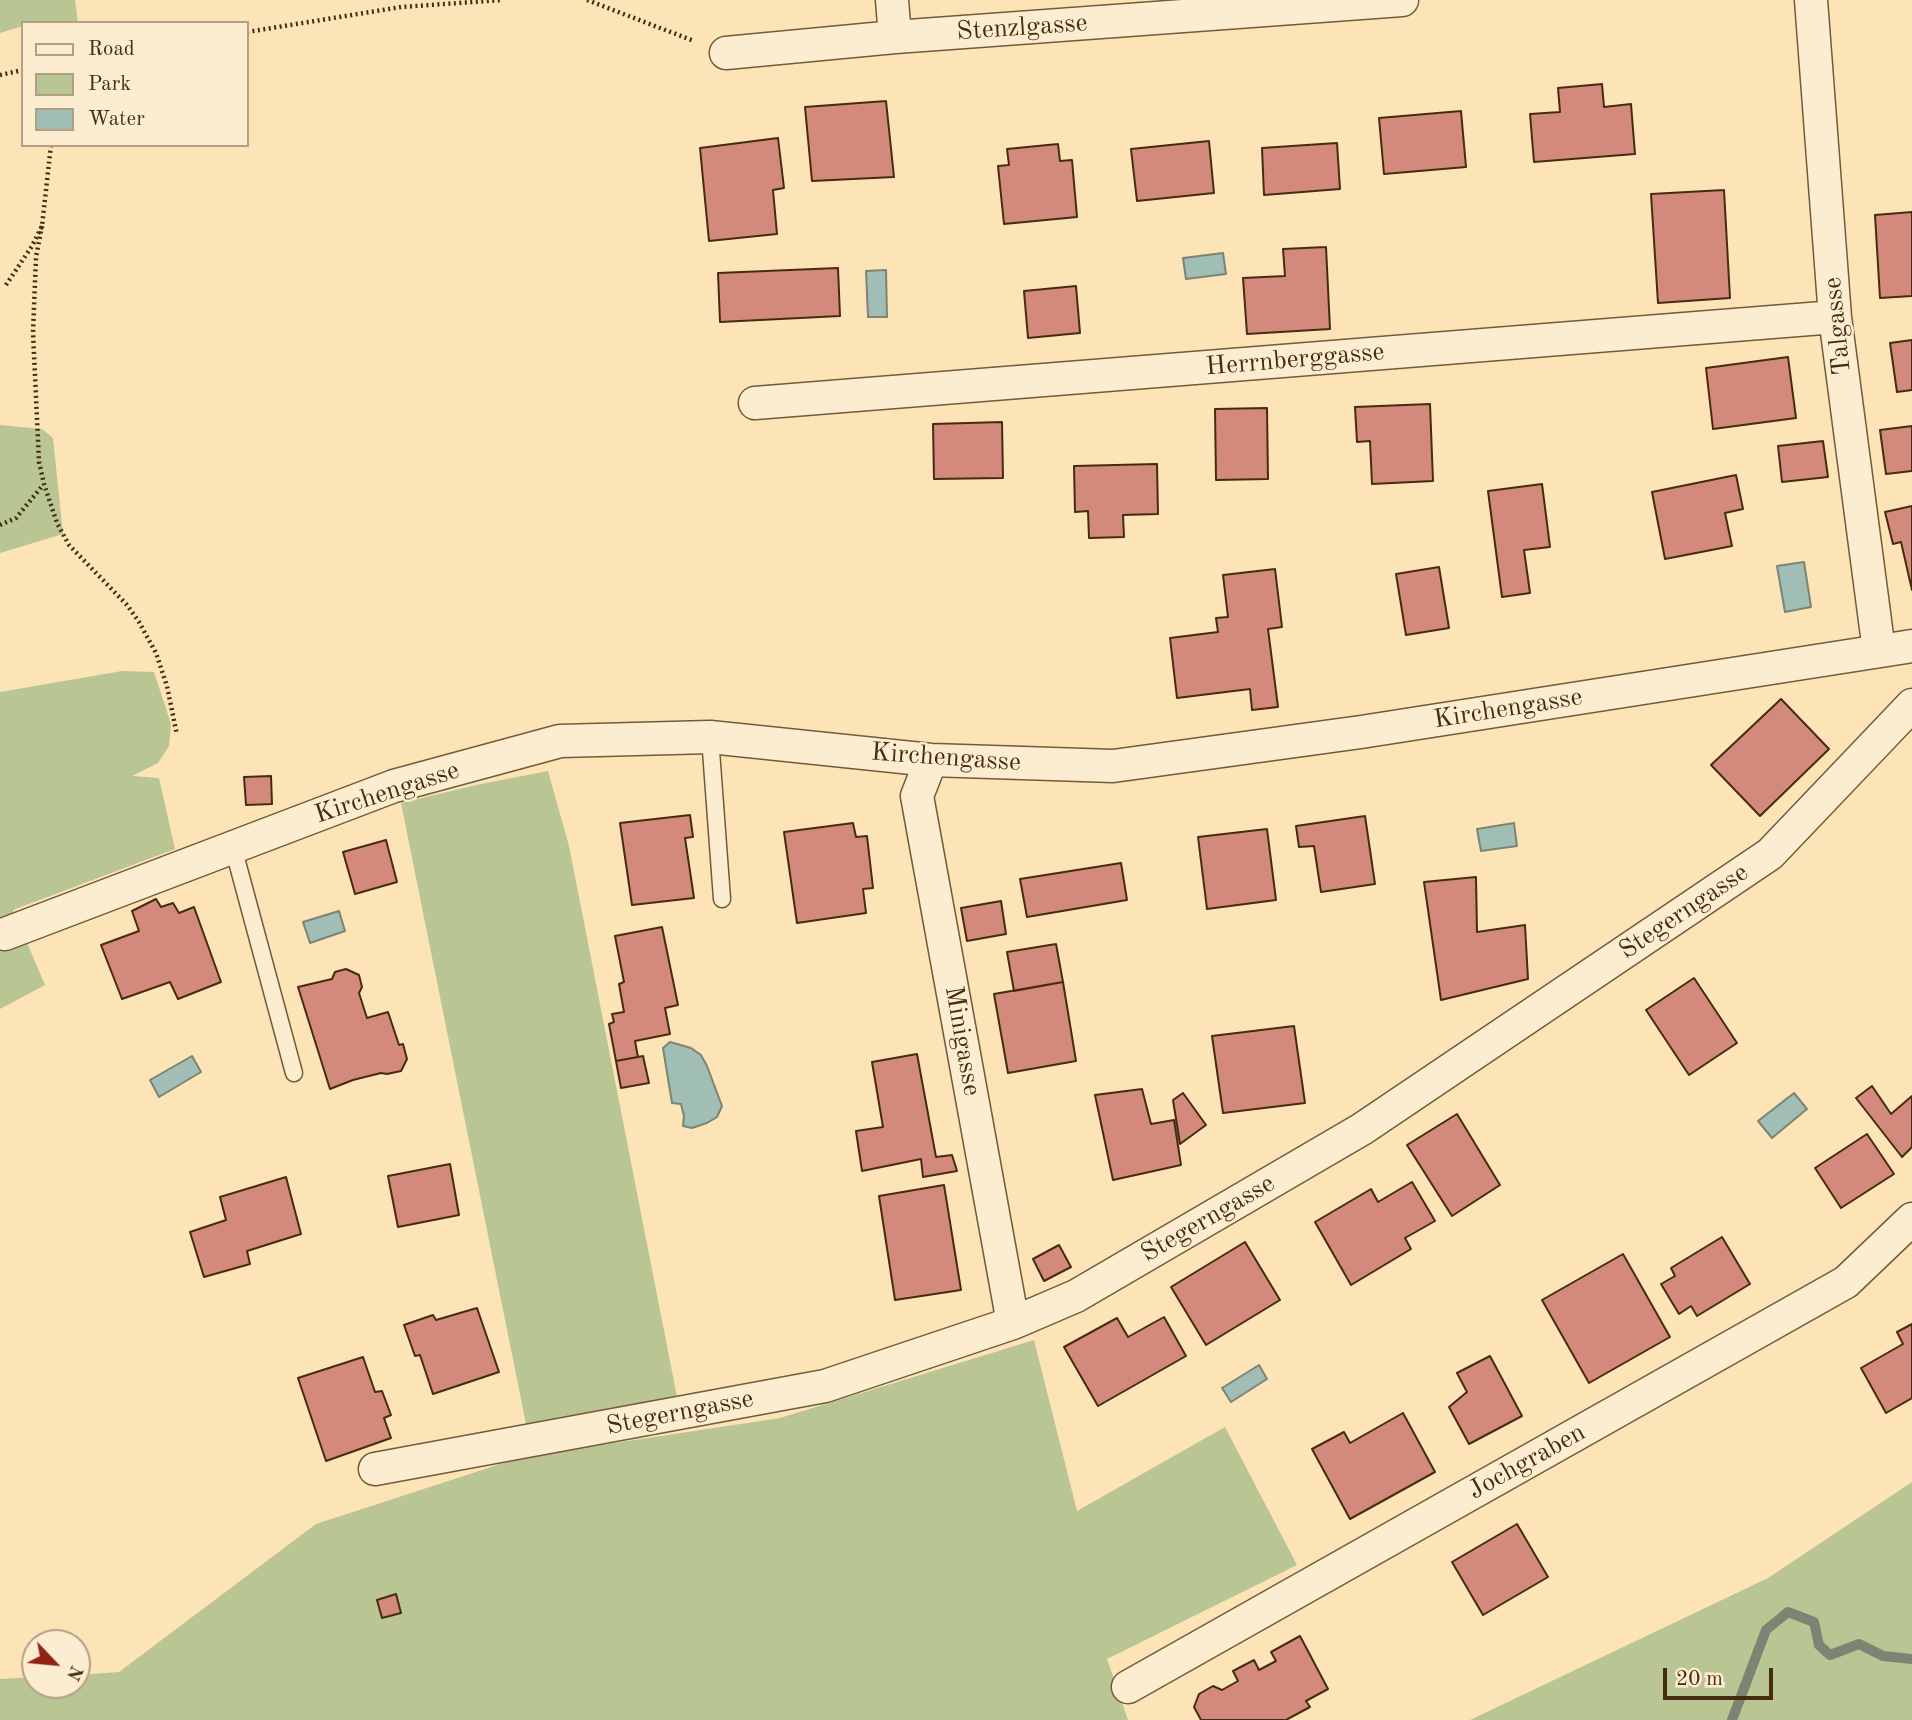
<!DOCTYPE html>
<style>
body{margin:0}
#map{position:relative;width:1912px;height:1720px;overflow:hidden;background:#fce4b7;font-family:"Old Standard TT",serif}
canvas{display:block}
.legend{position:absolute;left:21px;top:21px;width:228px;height:126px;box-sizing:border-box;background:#fdedd0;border:2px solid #b3a084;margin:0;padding:9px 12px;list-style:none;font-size:21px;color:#452c11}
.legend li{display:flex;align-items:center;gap:14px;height:35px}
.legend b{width:35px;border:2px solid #b3a084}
.north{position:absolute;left:21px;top:1629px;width:70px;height:70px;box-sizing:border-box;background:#fdedd0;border:2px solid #b3a084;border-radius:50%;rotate:116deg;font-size:19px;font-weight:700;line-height:28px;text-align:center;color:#452c11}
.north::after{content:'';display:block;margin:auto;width:24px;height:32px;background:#8f2418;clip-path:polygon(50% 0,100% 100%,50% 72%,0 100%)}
.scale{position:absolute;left:1663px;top:1668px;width:110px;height:32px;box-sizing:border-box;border:4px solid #452c11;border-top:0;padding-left:9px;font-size:21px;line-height:24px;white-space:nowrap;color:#452c11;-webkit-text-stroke:5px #fdedd0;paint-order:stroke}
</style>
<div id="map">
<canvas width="1912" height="1720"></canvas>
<ul class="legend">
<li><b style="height:9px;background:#fdedd0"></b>Road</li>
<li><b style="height:19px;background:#b9c593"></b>Park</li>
<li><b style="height:19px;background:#a0beb5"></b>Water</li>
</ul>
<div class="north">N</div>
<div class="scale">20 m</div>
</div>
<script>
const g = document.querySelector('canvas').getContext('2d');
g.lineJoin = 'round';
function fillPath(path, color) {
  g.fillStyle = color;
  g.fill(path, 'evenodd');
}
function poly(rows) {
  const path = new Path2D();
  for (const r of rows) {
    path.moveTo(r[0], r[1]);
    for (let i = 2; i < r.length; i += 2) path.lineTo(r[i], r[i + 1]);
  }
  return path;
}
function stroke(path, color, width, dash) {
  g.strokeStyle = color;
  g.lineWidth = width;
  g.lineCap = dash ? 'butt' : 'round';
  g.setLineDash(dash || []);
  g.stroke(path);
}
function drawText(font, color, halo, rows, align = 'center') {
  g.font = font + ' "Old Standard TT",serif';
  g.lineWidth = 5;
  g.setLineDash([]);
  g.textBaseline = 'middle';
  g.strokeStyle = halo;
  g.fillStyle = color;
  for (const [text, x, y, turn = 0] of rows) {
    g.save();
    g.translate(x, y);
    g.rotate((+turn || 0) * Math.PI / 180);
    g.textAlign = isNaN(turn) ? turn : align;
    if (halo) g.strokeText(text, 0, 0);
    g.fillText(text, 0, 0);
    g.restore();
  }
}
fillPath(poly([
 [0,0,75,0,78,23,23,23,23,26,0,33],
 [0,425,42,429,53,438,63,534,0,553],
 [122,671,154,672,171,724,169,746,158,763,132,776,159,778,175,849,13,910,45,985,0,1009,0,692],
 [548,771,569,846,678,1402,526,1424,401,803,476,785],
 [1034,1340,1077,1511,1225,1427,1297,1565,1107,1659,1128,1720,0,1720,0,1679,35,1677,35,1685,77,1685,77,1675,119,1672,316,1524,522,1457,780,1418],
 [1912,1482,1912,1720,1470,1720,1768,1578]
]), '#b9c593');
const water = poly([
 [1223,253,1226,274,1186,279,1183,258,1223,253],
 [886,270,887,317,868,317,866,271,886,270],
 [1804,562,1811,607,1785,612,1777,566,1804,562],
 [1514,823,1517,846,1481,851,1477,829,1514,823],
 [339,911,345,931,310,943,303,922,339,911],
 [670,1042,691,1048,701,1055,707,1066,722,1106,717,1117,707,1123,692,1128,683,1126,684,1116,681,1104,672,1103,663,1048,670,1042],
 [192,1056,201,1072,159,1097,150,1080,192,1056],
 [1794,1093,1807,1109,1772,1138,1758,1121,1794,1093],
 [1259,1365,1267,1379,1231,1402,1222,1388,1259,1365]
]);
fillPath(water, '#a0beb5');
stroke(water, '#7c8473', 2);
stroke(poly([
 [1732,1720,1766,1630,1788,1612,1814,1622,1819,1645,1830,1655,1859,1644,1883,1656,1912,1659]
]), '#7c8473', 10);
const building = poly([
 [1602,84,1604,107,1631,104,1635,154,1534,162,1530,114,1560,112,1558,88,1602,84],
 [886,101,894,177,812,181,805,107,886,101],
 [1461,111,1466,167,1384,174,1379,118,1461,111],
 [778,138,784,188,773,190,777,234,709,241,700,148,778,138],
 [1209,141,1214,193,1137,201,1131,149,1209,141],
 [1337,143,1340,189,1264,195,1262,148,1337,143],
 [1058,144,1060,161,1072,160,1077,217,1004,224,998,166,1009,165,1007,149,1058,144],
 [1724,190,1730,298,1658,303,1651,194,1724,190],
 [1912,212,1912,296,1880,298,1875,215,1912,212],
 [1326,247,1330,329,1247,334,1243,278,1285,276,1283,249,1326,247],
 [838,268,840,316,720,322,718,273,838,268],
 [1076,286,1080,333,1028,338,1024,291,1076,286],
 [1912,340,1912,390,1897,392,1890,343,1912,340],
 [1788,357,1796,418,1713,429,1706,368,1788,357],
 [1430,404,1433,481,1372,484,1370,441,1357,442,1355,407,1430,404],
 [1267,408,1268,479,1216,480,1215,409,1267,408],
 [1002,422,1003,478,934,479,933,424,1002,422],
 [1912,426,1912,471,1886,474,1880,430,1912,426],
 [1823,441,1828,477,1782,482,1778,446,1823,441],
 [1157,464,1158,514,1123,515,1124,537,1089,538,1088,511,1075,512,1074,466,1157,464],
 [1736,475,1743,509,1725,513,1732,546,1665,559,1652,492,1736,475],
 [1542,484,1550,547,1524,550,1530,593,1502,597,1488,491,1542,484],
 [1912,506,1912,590,1901,542,1893,544,1885,512,1912,506],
 [1439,567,1449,628,1406,635,1396,574,1439,567],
 [1275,569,1282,627,1268,629,1278,707,1252,710,1250,689,1177,698,1170,638,1218,632,1216,618,1228,617,1223,575,1275,569],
 [1781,699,1829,749,1760,816,1711,765,1781,699],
 [271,776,272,804,246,805,244,777,271,776],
 [690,815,693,837,685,838,694,898,632,905,620,823,690,815],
 [1365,816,1375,884,1321,892,1314,846,1299,847,1296,826,1365,816],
 [853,823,856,837,867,836,873,888,863,889,866,913,797,923,784,832,853,823],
 [1267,829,1276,900,1207,909,1198,837,1267,829],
 [386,840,397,882,355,894,343,852,386,840],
 [1121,863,1127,900,1027,917,1020,879,1121,863],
 [1476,877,1477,932,1525,925,1528,979,1441,1000,1424,882,1476,877],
 [156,899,161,907,173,903,179,913,194,907,221,982,178,999,170,982,122,999,101,945,139,931,132,911,156,899],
 [1001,901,1006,934,967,941,961,908,1001,901],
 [662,927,678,1005,665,1008,670,1034,635,1041,638,1057,616,1061,609,1024,614,1022,612,1014,624,1012,619,984,624,982,615,936,662,927],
 [1056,944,1063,982,1014,991,1007,952,1056,944],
 [346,969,359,975,362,987,359,993,367,1018,388,1012,399,1045,403,1044,407,1059,401,1071,387,1074,381,1073,353,1080,330,1089,298,987,332,979,335,972,346,969],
 [1694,978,1737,1043,1689,1075,1646,1010,1694,978],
 [1063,982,1076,1061,1008,1073,994,994,1063,982],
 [1294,1026,1305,1103,1223,1113,1212,1036,1294,1026],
 [917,1054,936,1157,952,1155,957,1171,923,1177,921,1159,862,1171,856,1131,883,1127,872,1062,917,1054],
 [643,1056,649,1083,621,1088,616,1061,643,1056],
 [1872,1086,1891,1114,1912,1096,1912,1147,1902,1157,1856,1098,1872,1086],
 [1142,1089,1151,1124,1174,1120,1181,1165,1113,1180,1095,1095,1142,1089],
 [1183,1093,1206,1125,1180,1144,1173,1100,1183,1093],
 [1457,1114,1500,1185,1452,1216,1407,1145,1457,1114],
 [1867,1134,1894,1174,1841,1208,1815,1168,1867,1134],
 [450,1164,459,1215,398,1227,388,1176,450,1164],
 [286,1177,301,1234,247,1251,250,1264,204,1277,190,1232,226,1220,220,1197,286,1177],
 [1412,1182,1435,1221,1405,1238,1411,1249,1351,1285,1315,1222,1371,1189,1378,1202,1412,1182],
 [944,1185,961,1290,895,1300,879,1196,944,1185],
 [1722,1237,1750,1284,1697,1316,1691,1306,1679,1314,1661,1284,1675,1276,1671,1268,1722,1237],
 [1245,1242,1280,1300,1206,1345,1171,1287,1245,1242],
 [1059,1245,1071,1267,1044,1281,1033,1259,1059,1245],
 [1623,1254,1670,1337,1589,1383,1542,1300,1623,1254],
 [477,1308,499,1372,433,1394,420,1355,415,1356,404,1325,433,1315,436,1320,477,1308],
 [1164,1317,1186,1356,1098,1406,1064,1347,1117,1318,1128,1337,1164,1317],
 [1912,1324,1912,1398,1886,1413,1861,1368,1903,1344,1897,1332,1912,1324],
 [1490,1356,1522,1416,1469,1444,1449,1407,1467,1392,1457,1373,1490,1356],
 [363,1357,375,1392,382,1391,391,1415,384,1418,391,1438,326,1461,298,1378,363,1357],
 [1403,1413,1435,1472,1350,1519,1312,1449,1344,1432,1350,1443,1403,1413],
 [1517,1524,1548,1577,1483,1615,1452,1562,1517,1524],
 [396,1594,401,1613,382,1618,377,1600,396,1594],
 [1300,1636,1328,1689,1306,1701,1310,1707,1286,1720,1201,1720,1194,1707,1199,1694,1213,1686,1222,1690,1238,1681,1233,1671,1254,1660,1259,1670,1276,1661,1271,1652,1300,1636]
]);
fillPath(building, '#d4897d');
stroke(building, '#452c11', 2);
const lane = poly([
 [710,737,722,899],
 [233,847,294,1073]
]);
const street = poly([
 [892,0,895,37],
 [1811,0,1835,317,1879,651],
 [726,53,895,37,1402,0],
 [755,403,1835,317],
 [931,760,917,796,1013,1323],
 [5,934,394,786,560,741,710,737,931,760,1113,766,1361,732,1912,646],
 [375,1469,825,1386,1013,1323,1076,1296,1362,1129,1770,854,1912,705],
 [1128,1687,1846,1282,1912,1219]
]);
stroke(lane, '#735a3a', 19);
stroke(street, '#735a3a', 35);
stroke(poly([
 [587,0,694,41],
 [247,32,401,7,503,0],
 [0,75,23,70],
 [42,226,36,257,33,332,39,462,44,484,57,523,69,545,127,605,139,622,156,653,167,686,177,735],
 [6,285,32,246,42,226,51,145],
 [0,525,16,518,43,485]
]), '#452c11', 4.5, [2, 3.5]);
stroke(lane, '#fdedd0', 16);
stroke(street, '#fdedd0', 32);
drawText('26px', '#452c11', '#fdedd0', [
 ["Stenzlgasse",1022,28,-4],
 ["Talgasse",1838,326,-96],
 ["Herrnberggasse",1295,360,-5],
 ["Kirchengasse",1508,709,-9],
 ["Kirchengasse",946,758,4],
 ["Kirchengasse",387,793,-18],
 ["Stegerngasse",1684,912,-34],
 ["Minigasse",962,1041,80],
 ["Stegerngasse",1208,1219,-30],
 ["Stegerngasse",680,1413,-11],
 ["Jochgraben",1527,1462,-29]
]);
</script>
